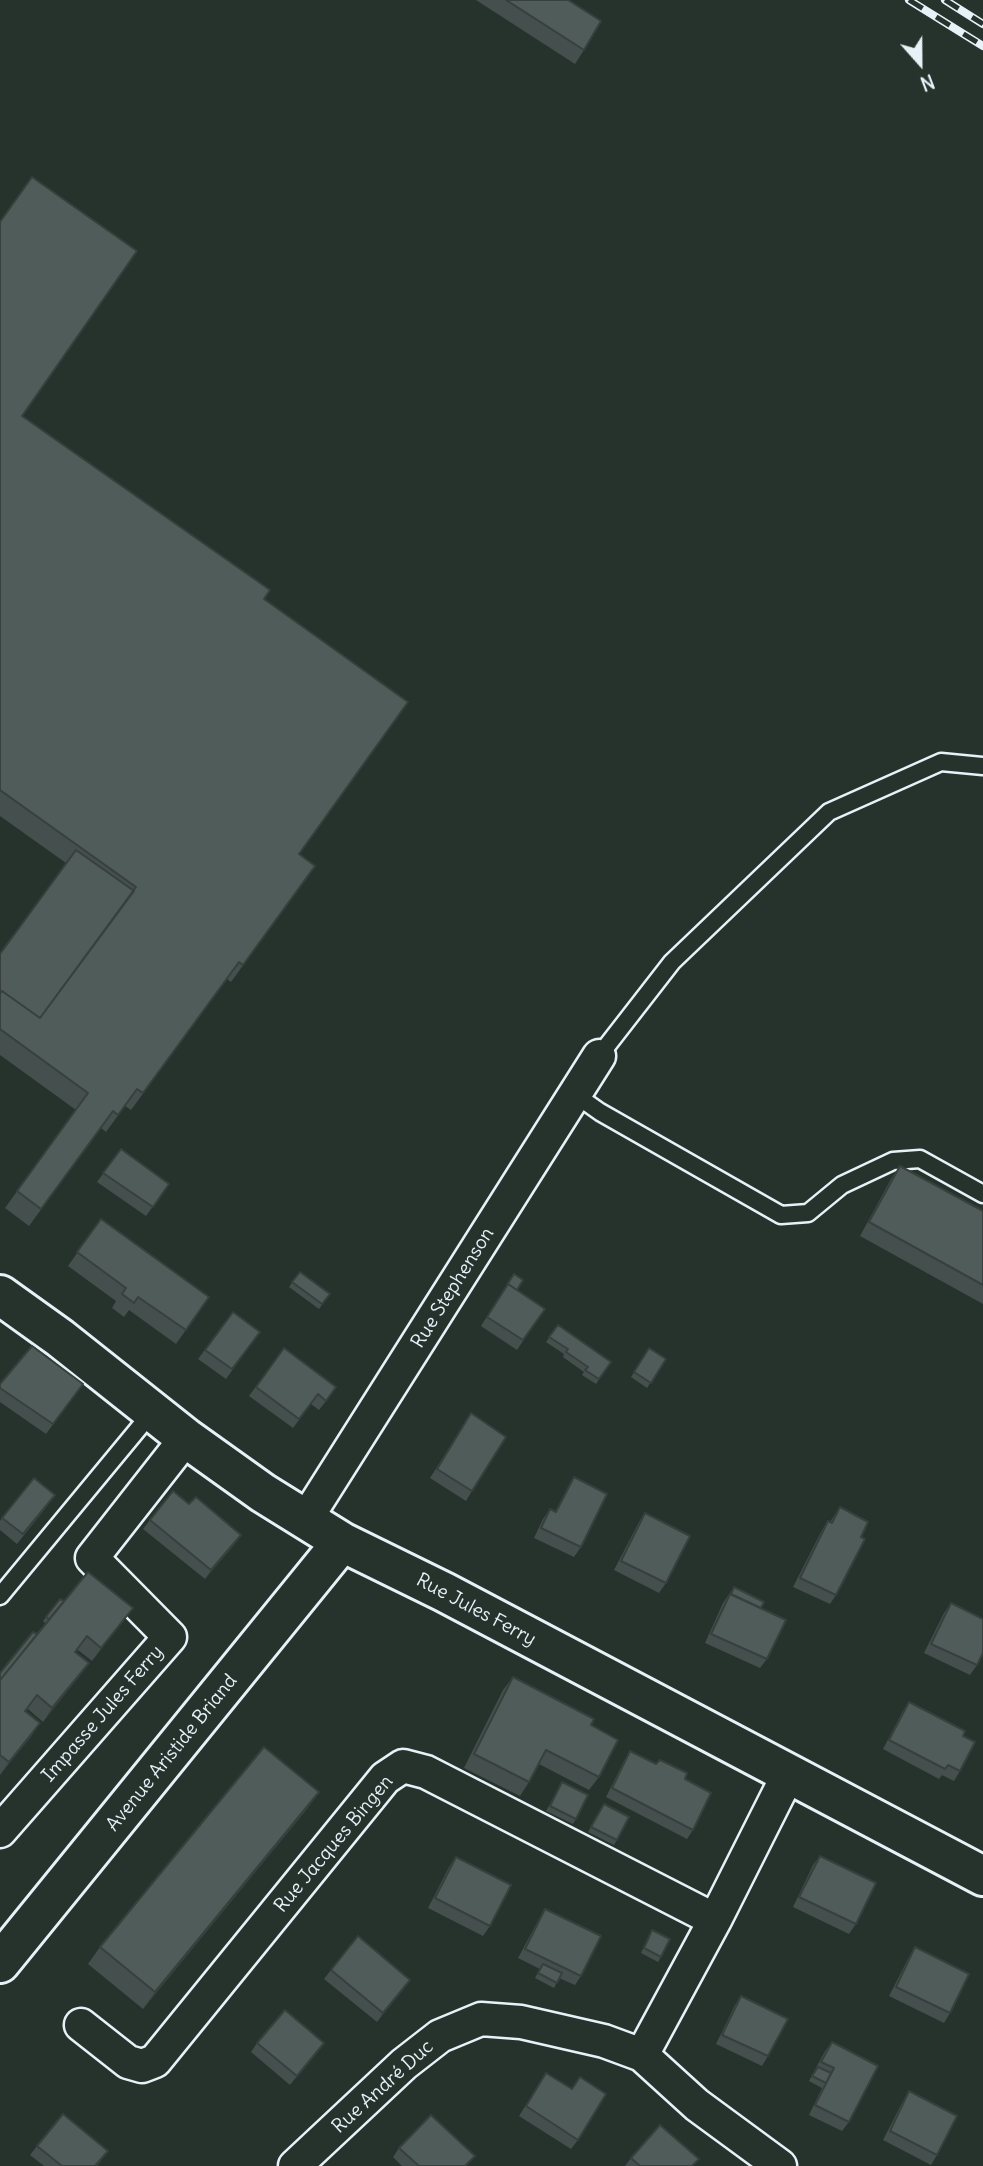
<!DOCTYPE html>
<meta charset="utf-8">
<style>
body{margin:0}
#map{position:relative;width:983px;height:2166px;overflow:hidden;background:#26332d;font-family:Delius,sans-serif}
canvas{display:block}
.north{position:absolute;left:885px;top:28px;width:70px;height:70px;-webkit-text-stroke:5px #26332d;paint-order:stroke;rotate:159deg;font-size:19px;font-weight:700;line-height:28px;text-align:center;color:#e8f1f8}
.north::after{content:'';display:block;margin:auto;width:24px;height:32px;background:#e8f1f8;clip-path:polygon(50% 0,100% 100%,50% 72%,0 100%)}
</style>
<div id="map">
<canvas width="983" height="2166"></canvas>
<div class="north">N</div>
</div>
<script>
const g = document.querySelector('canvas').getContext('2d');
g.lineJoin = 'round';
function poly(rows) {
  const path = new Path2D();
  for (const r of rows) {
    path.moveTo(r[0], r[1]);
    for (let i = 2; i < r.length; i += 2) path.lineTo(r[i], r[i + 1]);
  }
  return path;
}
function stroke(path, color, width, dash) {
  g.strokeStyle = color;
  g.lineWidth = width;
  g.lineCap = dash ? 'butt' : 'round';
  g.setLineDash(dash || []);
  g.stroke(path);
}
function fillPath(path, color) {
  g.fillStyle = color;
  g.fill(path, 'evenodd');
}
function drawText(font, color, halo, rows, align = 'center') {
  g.font = font + ' Delius,sans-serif';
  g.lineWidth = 6;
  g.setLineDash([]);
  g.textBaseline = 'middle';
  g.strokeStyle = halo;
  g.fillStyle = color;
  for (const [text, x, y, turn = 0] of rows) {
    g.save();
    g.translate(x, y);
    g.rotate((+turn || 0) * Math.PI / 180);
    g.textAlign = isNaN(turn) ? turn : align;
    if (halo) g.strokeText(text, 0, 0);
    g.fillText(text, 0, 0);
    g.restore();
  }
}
const service = poly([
 [599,1056,672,962,829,812,941,762,983,766],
 [576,1095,600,1112,781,1215,808,1213,842,1185,893,1161,920,1159,983,1194],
 [0,1596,153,1411]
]);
const minor = poly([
 [306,1519,599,1056],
 [0,1831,170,1637,92,1558,186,1438],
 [81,2025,128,2062,142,2066,155,2061,385,1778,403,1766,426,1772,715,1920],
 [642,2055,715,1920,788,1775],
 [295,2166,404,2064,440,2036,481,2019,521,2022,604,2041,642,2055,697,2105,780,2166]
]);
const tertiary = poly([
 [0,1295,60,1338,186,1438,263,1493,342,1542,444,1592,983,1876],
 [0,1963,342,1542]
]);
stroke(service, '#e8f1f8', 21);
stroke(minor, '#e8f1f8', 37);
stroke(tertiary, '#e8f1f8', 44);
stroke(service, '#26332d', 16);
stroke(minor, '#26332d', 32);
stroke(tertiary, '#26332d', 38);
const rail = poly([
 [909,0,983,46],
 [945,0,983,24]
]);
stroke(rail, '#e8f1f8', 8);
stroke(rail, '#26332d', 5, [16]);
fillPath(poly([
 [476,0,568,0,584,50,575,64],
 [0,222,22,416,264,599,299,854,315,866,231,982,227,979,131,1110,125,1106,106,1132,101,1128,29,1226,5,1208,76,1110,0,1055,0,954,66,863,0,816],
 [121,1149,169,1184,146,1216,97,1182],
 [900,1166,983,1211,983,1304,860,1236,891,1179],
 [101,1219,209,1297,176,1344,129,1310,124,1317,112,1308,116,1301,68,1266],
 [300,1272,330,1294,319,1309,289,1287],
 [514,1274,517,1290,545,1309,517,1350,481,1326],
 [233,1312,260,1332,226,1379,198,1359],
 [558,1325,611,1362,596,1384,582,1375,584,1372,563,1357,564,1354,546,1342],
 [284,1348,330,1396,319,1410,311,1404,293,1428,249,1396],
 [649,1348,666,1359,647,1388,631,1377],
 [0,1384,83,1384,46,1434,0,1402],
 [471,1413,472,1491,466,1501,430,1478],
 [574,1477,581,1547,574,1557,534,1538,543,1519,550,1509,555,1512,568,1487],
 [189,1504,241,1535,234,1545,205,1579,143,1529,150,1520],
 [48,1505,17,1544,0,1530,0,1521,2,1518],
 [840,1507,836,1595,830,1604,793,1587,822,1530,828,1521,830,1522],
 [645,1513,666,1583,659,1593,614,1570,639,1522],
 [734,1587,761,1608,767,1659,760,1668,705,1643,723,1603],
 [64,1601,133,1608,92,1661,78,1650,76,1652,89,1663,43,1722,28,1709,25,1712,40,1723,0,1775,0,1673,46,1624,43,1621,46,1617],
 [951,1603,977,1665,970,1675,924,1653,944,1613],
 [513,1677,591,1725,599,1777,589,1790,539,1764,529,1782,520,1796,464,1768,503,1690],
 [909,1702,963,1736,960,1771,954,1781,942,1775,939,1779,883,1749,903,1711],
 [630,1751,685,1779,693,1830,687,1839,606,1797,624,1761],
 [562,1782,576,1819,573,1824,546,1811],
 [319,1792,307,1809,143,2009,88,1964,100,1947],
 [604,1804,617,1840,614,1845,588,1832],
 [820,1856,856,1924,849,1934,793,1907,813,1865],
 [456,1857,490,1926,483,1936,428,1908,449,1867],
 [545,1909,581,1976,575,1985,559,1978,554,1988,535,1978,540,1969,518,1958,539,1919],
 [652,1930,661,1957,658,1962,641,1953],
 [915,1947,950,2013,944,2023,889,1996,909,1957],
 [331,1970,410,1980,377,2022,324,1979],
 [741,1996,768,2056,762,2066,716,2044,735,2005],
 [832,2042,849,2122,842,2131,809,2115,823,2086,822,2088,809,2081,825,2051],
 [257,2043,324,2043,290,2085,251,2052],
 [546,2073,578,2140,571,2149,519,2116],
 [909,2091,937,2155,931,2165,883,2140,903,2101],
 [37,2146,101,2161,97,2166,44,2166,30,2155],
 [399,2148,468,2166,402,2166,393,2157],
 [631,2158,694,2166,625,2166]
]), '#454f4d');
fillPath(poly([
 [241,1535,234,1545,205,1579,211,1570],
 [133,1608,123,1622,92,1661,101,1648],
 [89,1663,79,1677,43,1722,52,1708],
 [40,1723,31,1737,0,1775,9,1762],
 [319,1792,307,1809,143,2009,155,1992],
 [410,1980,403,1990,377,2022,383,2013],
 [324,2043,318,2052,290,2085,297,2076]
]), '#38403e');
const building = poly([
 [506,0,568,0,601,21,584,50,506,0],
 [32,177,137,251,22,416,270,590,264,599,408,702,299,854,315,866,243,965,239,962,143,1093,137,1089,118,1115,113,1111,41,1209,17,1191,88,1093,0,1029,0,994,2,991,40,1018,136,887,0,790,0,222,32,177],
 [76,850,134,891,40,1018,2,991,0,994,0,954,76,850],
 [121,1149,169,1184,153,1207,103,1173,121,1149],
 [900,1166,983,1211,983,1285,869,1222,900,1166],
 [101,1219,209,1297,186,1330,138,1297,134,1303,122,1294,126,1288,77,1252,101,1219],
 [300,1272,330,1294,322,1304,292,1282,300,1272],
 [514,1274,523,1280,517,1290,508,1284,507,1285,514,1274],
 [508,1284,545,1309,523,1340,487,1317,508,1284],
 [233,1312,260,1332,232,1369,205,1350,233,1312],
 [558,1325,611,1362,599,1379,585,1370,588,1367,566,1352,568,1349,549,1337,558,1325],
 [32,1346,83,1384,53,1424,0,1388,0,1384,32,1346],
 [284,1348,336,1387,326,1401,318,1394,299,1419,256,1387,284,1348],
 [649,1348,666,1359,651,1383,634,1372,649,1348],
 [471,1413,506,1437,472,1491,437,1469,471,1413],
 [574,1477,607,1494,581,1547,541,1528,550,1509,556,1512,574,1477],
 [34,1478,55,1495,23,1534,2,1518,34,1478],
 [173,1491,189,1504,196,1497,241,1535,211,1570,150,1520,173,1491],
 [840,1507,868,1522,861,1537,865,1539,836,1595,800,1578,828,1521,832,1523,840,1507],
 [645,1513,690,1536,666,1583,621,1561,645,1513],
 [88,1572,133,1608,101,1648,87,1636,75,1652,89,1663,52,1708,37,1695,25,1711,40,1723,9,1762,0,1755,0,1680,88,1572],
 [734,1587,764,1602,761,1608,731,1594,734,1587],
 [730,1594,786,1620,767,1659,711,1634,730,1594],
 [60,1599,64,1601,49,1619,46,1617,60,1599],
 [951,1603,983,1619,983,1653,977,1665,931,1644,951,1603],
 [33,1632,37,1634,1,1679,0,1679,0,1673,33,1632],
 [513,1677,594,1719,591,1725,618,1740,599,1777,546,1750,529,1782,474,1754,513,1677],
 [909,1702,965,1731,963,1736,975,1742,960,1771,948,1765,945,1769,889,1740,909,1702],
 [264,1747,319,1792,155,1992,100,1947,264,1747],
 [630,1751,656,1764,660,1760,687,1773,685,1779,711,1793,693,1830,612,1788,630,1751],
 [562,1782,588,1795,576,1819,550,1806,562,1782],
 [604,1804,629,1817,617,1840,591,1827,604,1804],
 [820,1856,876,1883,856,1924,799,1897,820,1856],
 [456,1857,511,1885,490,1926,435,1898,456,1857],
 [545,1909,601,1936,581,1976,525,1949,545,1909],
 [652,1930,670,1939,661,1957,644,1948,652,1930],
 [358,1936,410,1980,383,2013,331,1970,358,1936],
 [915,1947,969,1974,950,2013,896,1987,915,1947],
 [543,1964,562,1973,557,1983,538,1973,543,1964],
 [741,1996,788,2019,768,2056,722,2035,741,1996],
 [285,2010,324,2043,297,2076,257,2043,285,2010],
 [832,2042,878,2066,849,2122,815,2105,834,2068,821,2062,832,2042],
 [818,2067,831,2073,826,2083,812,2076,818,2067],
 [546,2073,572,2089,580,2077,606,2094,578,2140,526,2106,546,2073],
 [909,2091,957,2116,937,2155,890,2131,909,2091],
 [63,2114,108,2151,95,2166,62,2166,37,2146,63,2114],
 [431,2115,475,2156,465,2166,419,2166,399,2148,431,2115],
 [660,2125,699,2159,692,2166,640,2166,631,2158,660,2125]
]);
fillPath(building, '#505c59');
stroke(building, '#38403e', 2);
drawText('19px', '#e8f1f8', '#26332d', [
 ["Rue Stephenson",453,1288,-58],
 ["Rue Jules Ferry",476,1610,28],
 ["Impasse Jules Ferry",103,1714,-49],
 ["Avenue Aristide Briand",172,1753,-51],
 ["Rue Jacques Bingen",334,1844,-50],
 ["Rue André Duc",383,2087,-42]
]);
</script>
